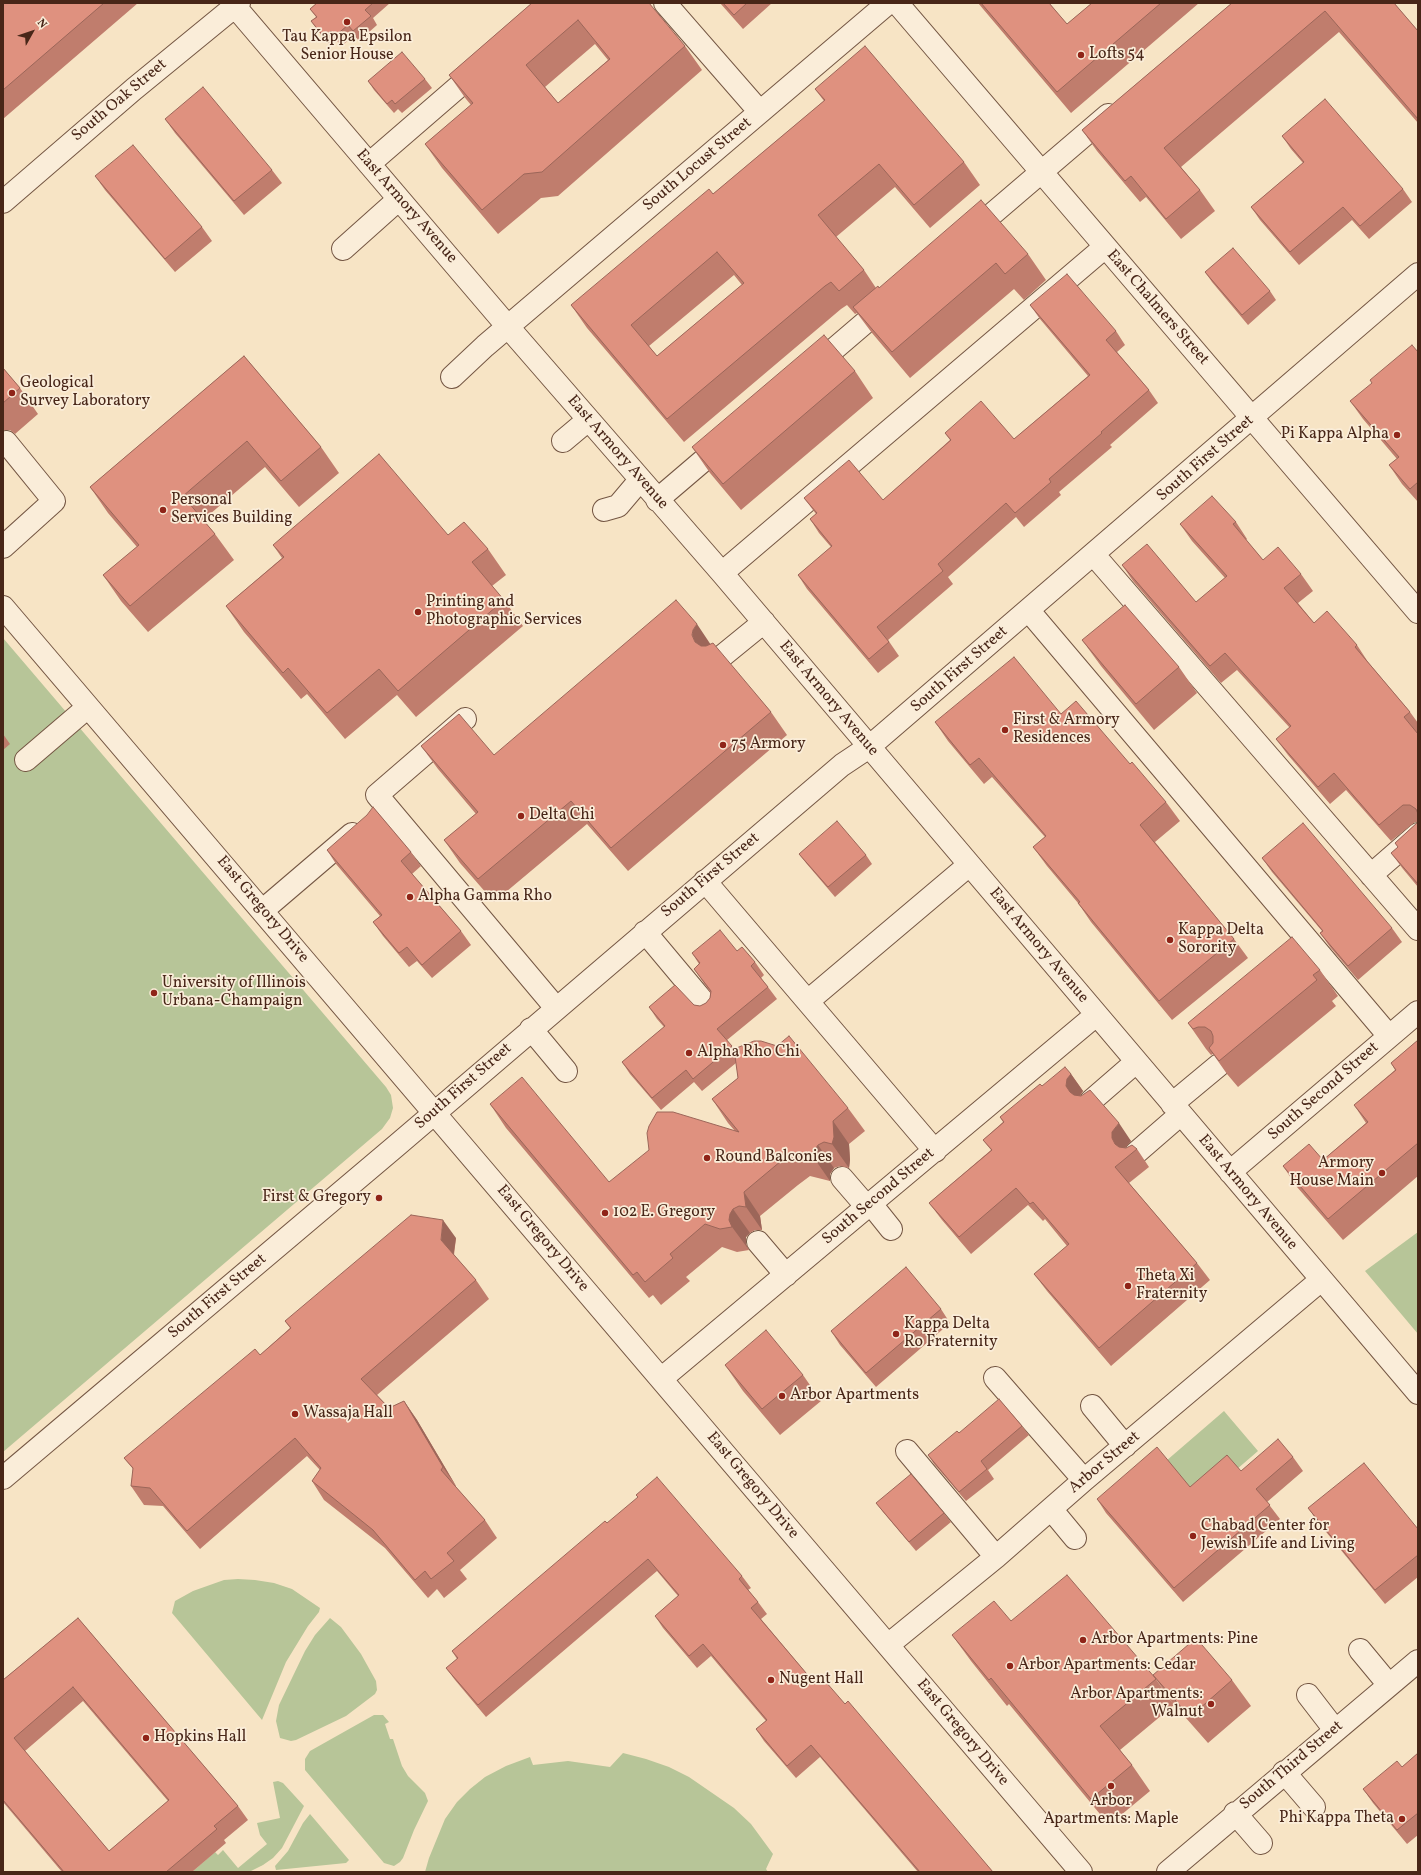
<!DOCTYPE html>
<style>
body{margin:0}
#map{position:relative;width:1421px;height:1875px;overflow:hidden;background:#f7e4c5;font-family:Vollkorn,serif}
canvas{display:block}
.frame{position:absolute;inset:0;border:4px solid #482618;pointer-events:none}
.north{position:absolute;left:12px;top:12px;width:40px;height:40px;-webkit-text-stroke:3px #faedd9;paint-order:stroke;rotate:50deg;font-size:11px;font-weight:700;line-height:16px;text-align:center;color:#482618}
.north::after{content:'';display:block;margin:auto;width:14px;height:18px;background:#482618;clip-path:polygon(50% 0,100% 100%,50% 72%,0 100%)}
</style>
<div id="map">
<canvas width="1421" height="1875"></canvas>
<div class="frame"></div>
<div class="north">N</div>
</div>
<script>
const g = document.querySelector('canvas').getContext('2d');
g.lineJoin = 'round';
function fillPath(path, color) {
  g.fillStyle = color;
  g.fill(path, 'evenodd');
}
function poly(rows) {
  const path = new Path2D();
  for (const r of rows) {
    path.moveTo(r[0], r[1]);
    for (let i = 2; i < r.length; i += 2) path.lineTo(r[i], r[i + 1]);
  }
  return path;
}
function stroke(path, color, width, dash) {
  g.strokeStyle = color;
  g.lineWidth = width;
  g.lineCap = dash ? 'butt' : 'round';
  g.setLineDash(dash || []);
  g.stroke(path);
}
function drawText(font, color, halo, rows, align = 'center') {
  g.font = font + ' Vollkorn,serif';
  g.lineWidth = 3.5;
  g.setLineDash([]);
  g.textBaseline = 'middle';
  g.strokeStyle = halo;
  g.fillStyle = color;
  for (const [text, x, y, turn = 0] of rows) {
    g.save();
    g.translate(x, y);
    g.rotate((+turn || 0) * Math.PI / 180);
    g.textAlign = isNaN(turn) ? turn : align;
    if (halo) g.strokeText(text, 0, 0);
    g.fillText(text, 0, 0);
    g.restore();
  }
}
fillPath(poly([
 [3,638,386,1087,391,1095,393,1108,390,1118,382,1129,3,1452],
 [1418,1232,1418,1334,1365,1271],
 [1224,1411,1258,1451,1200,1501,1166,1461],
 [238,1579,255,1580,274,1583,292,1589,320,1608,319,1612,308,1626,286,1662,262,1720,172,1613,175,1601,193,1591,224,1580],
 [330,1618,341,1627,361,1654,376,1681,377,1690,375,1694,346,1716,296,1740,291,1741,280,1738,276,1721,279,1705,305,1651,315,1635],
 [374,1715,383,1715,389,1722,385,1724,390,1739,393,1739,402,1766,408,1776,425,1793,428,1801,414,1830,403,1858,400,1862,394,1866,384,1863,305,1770,305,1759,310,1751],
 [623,1753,646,1759,669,1767,689,1777,734,1808,751,1824,773,1854,766,1869,768,1872,425,1872,429,1858,445,1819,457,1802,470,1789,485,1777,506,1766,530,1757,533,1765,568,1761,610,1767],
 [278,1781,283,1783,304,1806,282,1848,273,1858,263,1865,249,1872,192,1872,215,1852,218,1855,223,1850,238,1868,267,1844,260,1835,257,1823,280,1818,273,1782],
 [310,1814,349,1860,346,1863,276,1870,275,1866,288,1851,303,1823]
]), '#b7c598');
const minor = poly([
 [232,3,509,328,722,573,1418,1393],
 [665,3,760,112],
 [897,3,1418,612],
 [369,164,480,68],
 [3,202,134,89,239,3],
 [970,233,1108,115],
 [343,249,399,199],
 [812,368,888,303],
 [452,377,485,346,888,3],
 [563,441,588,420],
 [657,500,725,442],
 [604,510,618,506,640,480],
 [3,547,54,501,6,442],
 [1094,555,1418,929],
 [722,573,1105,247],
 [3,607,1081,1872],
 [1029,611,1389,1036],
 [721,657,764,622],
 [465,719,377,795,556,1008],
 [26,760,88,707],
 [1371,875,1418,834],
 [705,881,935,1151],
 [263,910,352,834],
 [645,932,707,1006],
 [808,1001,969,865],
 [531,1029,566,1071],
 [1091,1101,1136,1062],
 [1172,1104,1219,1065],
 [1136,1153,1181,1114],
 [1230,1172,1418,1012],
 [842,1178,867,1207],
 [871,1204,891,1229],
 [758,1242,786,1275],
 [995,1378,1084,1480],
 [661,1379,1096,1015],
 [1092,1406,1125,1446],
 [907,1451,996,1557],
 [3,1478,396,1146,842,765,869,747,1418,274],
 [1051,1509,1075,1538],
 [888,1645,996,1557,1084,1480,1321,1280],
 [1360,1650,1389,1685],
 [1308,1695,1335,1730],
 [1284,1772,1314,1807],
 [1235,1813,1261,1843],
 [1168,1872,1418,1661]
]);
stroke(minor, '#745643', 24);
stroke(minor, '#faedd9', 22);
fillPath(poly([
 [3,3,138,3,3,119],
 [317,3,390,3,373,18,377,25,359,41,354,35,342,46,337,41,331,46,318,31,311,21,316,17,310,9],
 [532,3,685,46,702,70,558,196,541,198,498,234,442,168,425,144,471,105,466,99,449,75],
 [595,44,608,60,558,103,545,87],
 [720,3,772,3,743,29],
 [978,3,1049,3,1067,24,1092,3,1199,3,1071,113],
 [1232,3,1394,3,1418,31,1418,123,1339,32,1181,167,1200,190,1215,211,1181,239,1146,197,1140,202,1097,151,1082,130],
 [425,79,432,88,402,113,398,109,394,113,374,90,368,81],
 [815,89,964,162,980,185,930,228,895,187,836,237,864,270,876,288,879,288,1028,254,1046,280,1024,300,1014,289,910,378,872,333,857,313,855,314,847,305,841,309,684,442,587,328,571,305,713,194,824,101],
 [734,275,742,285,657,356,649,346],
 [165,119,272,170,282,183,244,215,175,133],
 [1282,136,1403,189,1412,202,1369,239,1352,220,1299,265,1260,220,1251,207,1303,163,1291,149],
 [95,176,202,227,212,241,175,272,105,190],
 [1205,272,1270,291,1276,300,1248,325,1212,282],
 [1030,305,1116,331,1125,345,1117,352,1149,390,1158,403,1110,445,1112,447,1059,492,1061,495,1024,527,1016,517,948,577,953,584,888,640,899,656,878,673,807,589,798,575,831,547,819,533,810,519,816,514,804,498,883,500,950,440,945,433,1014,439,1088,376,1040,319],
 [1418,352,1418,502,1402,484,1389,465,1397,459,1363,419,1350,401],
 [244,356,321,447,339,473,299,507,265,467,203,520,215,534,234,560,148,632,121,601,103,575,137,547,108,513,90,487],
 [3,368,20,388,38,414,15,434,10,430,3,430],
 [855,371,873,398,741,510,710,473,692,447],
 [1236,522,1247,539,1246,540,1263,560,1301,574,1313,591,1298,603,1314,623,1357,645,1368,662,1410,712,1418,723,1418,732,1417,733,1418,734,1418,887,1403,869,1391,853,1398,847,1395,843,1418,822,1415,822,1391,841,1346,790,1330,804,1288,755,1276,739,1290,728,1237,670,1221,683,1133,581,1122,565,1196,602,1225,578,1192,541,1180,524],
 [448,535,488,549,506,575,492,586,504,600,523,626,416,717,397,695,345,739,307,694,301,699,244,632,226,606,282,558,273,545],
 [1082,640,1179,667,1197,693,1154,730,1101,666],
 [711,644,771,712,787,735,628,871,587,824,494,902,460,863,444,840,476,814,438,769,421,746,494,755],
 [1061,714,1130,764,1166,802,1180,821,1155,842,1234,939,1248,958,1172,1020,1091,922,1078,903,1047,866,1033,847,1045,837,992,777,984,784,948,741,935,722],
 [3,734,10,744,3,750],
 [327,850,411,852,421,866,412,874,461,931,471,945,432,978,417,961,409,967,383,936,373,922,380,916,336,864],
 [799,854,866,855,872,864,835,897,806,863],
 [1262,858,1392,928,1402,942,1358,980,1330,947,1320,933,1322,931,1272,872],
 [737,951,755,962,764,975,761,978,768,987,777,999,727,1040,734,1050,848,1108,865,1131,849,1144,850,1160,849,1168,840,1166,834,1168,830,1174,830,1181,810,1176,798,1185,760,1216,762,1230,755,1230,750,1233,746,1237,746,1244,749,1250,737,1252,722,1247,686,1277,690,1281,661,1305,653,1295,649,1298,506,1128,490,1104,609,1182,735,1131,728,1123,712,1099,738,1078,736,1063,702,1091,694,1082,661,1110,630,1074,622,1062,664,1027,657,1019,649,1007,694,1005,700,1006,706,1003,710,998,710,992,694,969,699,964,692,953],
 [1320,970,1338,996,1332,1001,1336,1006,1238,1087,1227,1074,1213,1054,1211,1055,1206,1049,1188,1023],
 [1418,1040,1418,1176,1343,1240,1297,1187,1283,1166,1323,1160,1366,1123,1354,1105,1395,1070,1391,1063],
 [1071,1074,1083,1091,1080,1096,1131,1141,1125,1148,1137,1149,1149,1167,1129,1183,1197,1263,1210,1280,1111,1366,1047,1291,1034,1274,1067,1246,1045,1219,1043,1221,1028,1205,971,1254,942,1220,929,1203,991,1150,983,1140,1003,1122,1000,1117,1042,1086],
 [456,1238,454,1255,476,1280,489,1299,377,1395,389,1408,404,1401,417,1420,456,1486,455,1486,485,1520,497,1538,460,1570,467,1579,444,1598,437,1589,428,1598,385,1548,324,1500,312,1481,320,1470,307,1456,200,1549,163,1506,144,1505,131,1486,133,1469,124,1458,260,1355,290,1328,285,1321],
 [941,1309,950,1323,876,1387,840,1345,831,1331],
 [725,1365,803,1375,821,1401,780,1435,743,1391],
 [1022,1426,1029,1435,988,1470,994,1479,966,1501,934,1464,928,1455,959,1433],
 [1293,1457,1303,1471,1267,1502,1280,1519,1183,1602,1106,1513,1097,1499,1190,1487,1241,1471],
 [876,1503,944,1513,951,1522,916,1551,883,1512],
 [1308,1508,1418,1529,1418,1577,1385,1604,1318,1522],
 [607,1523,742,1576,751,1588,748,1590,758,1602,767,1614,761,1619,812,1680,845,1704,993,1872,918,1872,820,1757,796,1778,764,1741,756,1729,766,1721,711,1656,697,1668,663,1628,655,1616,678,1596,657,1571,486,1717,455,1680,446,1668,457,1659,452,1651],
 [78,1618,238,1806,248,1820,224,1840,226,1843,192,1872,62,1872,3,1802,3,1680],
 [83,1701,168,1801,109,1851,25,1751],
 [1011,1621,1156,1679,1174,1705,1120,1750,1132,1765,1150,1791,1109,1825,1009,1704,1007,1706,971,1661,952,1635],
 [1153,1675,1232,1680,1251,1706,1208,1743,1171,1701],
 [1418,1753,1418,1835,1407,1844,1373,1803,1363,1789,1402,1767]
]), '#c07d6d');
fillPath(poly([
 [697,624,713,648,709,653,695,642,692,635,693,630],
 [1071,1074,1083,1091,1079,1097,1079,1103,1070,1092,1066,1086,1067,1079],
 [833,1121,849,1144,850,1160,849,1168,832,1144],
 [1119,1123,1131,1141,1124,1149,1124,1156,1115,1144,1112,1138,1112,1132],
 [818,1145,834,1168,830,1174,830,1181,814,1158,814,1151],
 [744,1192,760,1216,762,1230,746,1207],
 [733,1209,750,1233,746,1237,746,1244,749,1250,732,1227,729,1220,730,1214],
 [443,1220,456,1238,453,1258,441,1240],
 [404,1401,417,1420,456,1486,443,1467]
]), '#9c6659');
const building = poly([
 [3,3,104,3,3,90,3,3],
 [317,3,373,3,365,10,371,16,353,31,348,25,335,36,331,31,324,37,311,21,317,17,310,9,317,3],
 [532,3,649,3,685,46,542,172,524,174,482,210,425,144,473,103,449,75,532,3],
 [578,20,610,59,558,103,526,65,578,20],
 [723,3,747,3,734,15,723,3],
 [981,3,1049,3,1067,24,1092,3,1161,3,1057,92,981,3],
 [1232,3,1394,3,1418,31,1418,119,1325,11,1164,148,1200,190,1166,219,1131,176,1125,181,1082,130,1232,3],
 [865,46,964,162,914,205,879,164,818,215,864,270,839,291,831,282,825,286,667,419,571,305,709,189,713,194,825,100,815,89,865,46],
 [717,252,744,283,657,356,631,325,717,252],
 [402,52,425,79,395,104,392,100,387,104,368,81,402,52],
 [203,87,272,170,234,201,165,119,203,87],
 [1325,99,1403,189,1360,226,1343,207,1290,252,1251,207,1304,162,1282,136,1325,99],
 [133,145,202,227,165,259,95,176,133,145],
 [981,200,1028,254,1005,274,996,263,892,352,853,307,878,286,879,288,981,200],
 [1233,248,1270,291,1242,315,1205,272,1233,248],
 [1067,274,1116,331,1106,340,1149,390,1101,432,1102,433,1049,479,1051,482,1015,513,1006,503,938,564,943,571,877,627,889,642,869,659,798,575,832,546,810,519,817,513,804,498,849,460,883,500,951,440,945,433,981,401,1014,439,1090,375,1030,305,1067,274],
 [824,335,855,371,723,484,692,447,824,335],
 [1412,345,1418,352,1418,482,1410,489,1389,465,1399,457,1350,401,1372,383,1370,380,1412,345],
 [244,356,321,447,281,481,247,441,183,496,215,534,130,606,103,575,139,545,90,487,244,356],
 [3,368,20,388,3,403,3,368],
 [379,454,448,535,464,522,488,549,472,562,504,600,398,691,379,669,327,713,288,668,283,673,226,606,284,557,273,545,379,454],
 [1212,496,1236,522,1233,524,1263,560,1278,547,1301,574,1284,588,1314,623,1327,611,1357,645,1355,647,1410,712,1404,717,1418,734,1418,814,1416,809,1410,805,1403,805,1379,825,1334,773,1318,787,1276,739,1291,726,1225,653,1210,666,1122,565,1147,544,1196,602,1227,576,1180,524,1212,496],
 [676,600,697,624,693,630,692,635,695,642,701,646,706,646,713,643,771,712,611,848,571,801,478,879,444,840,478,812,421,746,459,714,494,755,676,600],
 [1125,605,1179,667,1136,704,1082,640,1125,605],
 [1014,657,1061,714,1076,701,1130,764,1132,762,1166,802,1140,825,1234,939,1159,1001,1078,903,1080,902,1033,847,1046,836,979,758,970,765,935,722,1014,657],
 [373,807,411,852,401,861,461,931,422,965,407,947,399,953,373,922,382,915,327,850,367,815,373,807],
 [837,821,866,855,828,887,799,854,837,821],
 [1418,821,1418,884,1391,853,1398,847,1395,843,1418,822,1418,821],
 [1303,823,1392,928,1348,966,1320,933,1323,931,1262,858,1303,823],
 [720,930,737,951,742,947,755,962,751,966,768,987,717,1029,732,1046,693,1079,686,1070,652,1098,622,1062,665,1026,649,1007,675,985,694,1005,700,1006,706,1003,710,998,711,991,694,969,700,963,692,953,720,930],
 [1292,937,1320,970,1313,975,1317,980,1219,1061,1209,1048,1213,1043,1213,1036,1211,1031,1205,1027,1198,1027,1193,1029,1188,1023,1292,937],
 [789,1036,848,1108,833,1121,834,1137,832,1144,824,1142,818,1145,814,1151,814,1158,793,1153,781,1161,744,1192,746,1207,739,1206,733,1209,730,1214,729,1220,732,1227,720,1229,705,1224,670,1254,673,1258,645,1282,637,1272,633,1275,490,1104,522,1077,609,1182,649,1150,647,1133,649,1126,657,1112,673,1112,739,1132,712,1099,738,1078,734,1049,754,1041,761,1041,777,1046,789,1036],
 [1418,1040,1418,1143,1328,1219,1283,1166,1309,1144,1323,1160,1368,1122,1354,1105,1396,1070,1391,1063,1418,1040],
 [1065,1067,1071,1074,1067,1079,1066,1086,1070,1092,1074,1095,1081,1096,1090,1090,1119,1123,1112,1132,1112,1138,1115,1144,1119,1147,1126,1148,1132,1145,1137,1149,1115,1167,1197,1263,1099,1348,1034,1274,1069,1244,1033,1202,1030,1204,1016,1188,959,1237,929,1203,992,1150,983,1140,1004,1122,1000,1117,1040,1084,1042,1086,1065,1067],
 [411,1215,443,1220,441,1240,476,1280,361,1379,389,1408,404,1401,443,1467,441,1470,485,1520,447,1553,454,1561,431,1579,425,1571,415,1580,373,1530,312,1481,321,1468,295,1438,187,1531,150,1488,131,1486,133,1468,124,1458,255,1349,260,1355,291,1328,285,1321,411,1215],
 [906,1267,941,1309,866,1373,831,1331,906,1267],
 [766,1330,803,1375,762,1409,725,1365,766,1330],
 [999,1399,1022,1426,981,1461,987,1469,959,1492,928,1455,957,1431,959,1433,999,1399],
 [1278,1439,1293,1457,1256,1489,1270,1505,1174,1588,1097,1499,1157,1447,1190,1487,1227,1455,1241,1471,1278,1439],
 [1364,1463,1418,1529,1418,1555,1375,1590,1308,1508,1364,1463],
 [911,1474,944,1513,909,1542,876,1503,911,1474],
 [657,1477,742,1576,739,1579,758,1602,751,1608,812,1680,819,1674,845,1704,848,1701,993,1872,920,1872,811,1745,787,1766,756,1729,767,1720,703,1644,689,1656,655,1616,679,1595,648,1559,478,1705,446,1668,458,1658,452,1651,605,1521,607,1523,638,1497,636,1495,657,1477],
 [1067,1575,1156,1679,1100,1726,1132,1765,1091,1799,991,1678,989,1680,952,1635,994,1601,1011,1621,1067,1575],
 [78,1618,238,1806,214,1826,217,1829,166,1872,64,1872,3,1800,3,1680,78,1618],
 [73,1687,169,1800,109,1851,14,1738,73,1687],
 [1196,1638,1232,1680,1190,1717,1153,1675,1196,1638],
 [1418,1753,1418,1813,1397,1830,1363,1789,1397,1761,1402,1767,1418,1753]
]);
fillPath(building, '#df917f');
stroke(building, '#9c6659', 1);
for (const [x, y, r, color] of [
 [347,22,4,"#8f2418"],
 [1081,55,4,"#8f2418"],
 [12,393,4,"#8f2418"],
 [1397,435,4,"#8f2418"],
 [163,510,4,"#8f2418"],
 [418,612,4,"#8f2418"],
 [1005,730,4,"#8f2418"],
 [723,745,4,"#8f2418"],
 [521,816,4,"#8f2418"],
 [410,897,4,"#8f2418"],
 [1170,940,4,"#8f2418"],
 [154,993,4,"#8f2418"],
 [689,1053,4,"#8f2418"],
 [707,1158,4,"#8f2418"],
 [1382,1173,4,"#8f2418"],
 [379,1198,4,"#8f2418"],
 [605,1213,4,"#8f2418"],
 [1128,1286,4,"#8f2418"],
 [896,1334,4,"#8f2418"],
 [782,1396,4,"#8f2418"],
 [295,1414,4,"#8f2418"],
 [1193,1536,4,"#8f2418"],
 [1083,1640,4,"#8f2418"],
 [1010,1666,4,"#8f2418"],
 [771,1680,4,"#8f2418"],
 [1211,1704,4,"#8f2418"],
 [146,1738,4,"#8f2418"],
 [1111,1786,4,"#8f2418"],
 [1402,1819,4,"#8f2418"]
]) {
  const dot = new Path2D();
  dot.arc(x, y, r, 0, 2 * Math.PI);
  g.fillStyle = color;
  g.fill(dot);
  stroke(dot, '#faedd9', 1.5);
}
drawText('16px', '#482618', '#faedd9', [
 ["Tau Kappa Epsilon",347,38,"center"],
 ["Senior House",347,56,"center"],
 ["Lofts 54",1089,55],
 ["Geological",20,384],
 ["Survey Laboratory",20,402],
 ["Pi Kappa Alpha",1389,435,"right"],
 ["Personal",171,501],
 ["Services Building",171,519],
 ["Printing and",426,603],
 ["Photographic Services",426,621],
 ["First & Armory",1013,721],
 ["Residences",1013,739],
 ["75 Armory",731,745],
 ["Delta Chi",529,816],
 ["Alpha Gamma Rho",418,897],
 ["Kappa Delta",1178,931],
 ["Sorority",1178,949],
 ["University of Illinois",162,984],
 ["Urbana-Champaign",162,1002],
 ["Alpha Rho Chi",697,1053],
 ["Round Balconies",715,1158],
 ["Armory",1374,1164,"right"],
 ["House Main",1374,1182,"right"],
 ["First & Gregory",371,1198,"right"],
 ["102 E. Gregory",613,1213],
 ["Theta Xi",1136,1277],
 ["Fraternity",1136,1295],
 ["Kappa Delta",904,1325],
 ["Ro Fraternity",904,1343],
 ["Arbor Apartments",790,1396],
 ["Wassaja Hall",303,1414],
 ["Chabad Center for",1201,1527],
 ["Jewish Life and Living",1201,1545],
 ["Arbor Apartments: Pine",1091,1640],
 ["Arbor Apartments: Cedar",1018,1666],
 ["Nugent Hall",779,1680],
 ["Arbor Apartments:",1203,1695,"right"],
 ["Walnut",1203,1713,"right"],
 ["Hopkins Hall",154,1738],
 ["Arbor",1111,1802,"center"],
 ["Apartments: Maple",1111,1820,"center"],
 ["Phi Kappa Theta",1394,1819,"right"]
], 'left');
drawText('16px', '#482618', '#faedd9', [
 ["South Oak Street",120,101,-40],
 ["South Locust Street",698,165,-40],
 ["East Armory Avenue",406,207,49],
 ["East Chalmers Street",1157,308,49],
 ["East Armory Avenue",617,453,49],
 ["South First Street",1206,459,-41],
 ["South First Street",960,670,-41],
 ["East Armory Avenue",828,699,50],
 ["South First Street",711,876,-40],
 ["East Gregory Drive",262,910,50],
 ["East Armory Avenue",1038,946,50],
 ["South First Street",464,1087,-41],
 ["South Second Street",1324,1092,-41],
 ["East Armory Avenue",1247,1193,50],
 ["South Second Street",879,1197,-40],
 ["East Gregory Drive",542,1239,50],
 ["South First Street",218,1297,-40],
 ["Arbor Street",1105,1463,-40],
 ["East Gregory Drive",752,1486,50],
 ["East Gregory Drive",962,1733,50],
 ["South Third Street",1292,1766,-40]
]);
</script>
